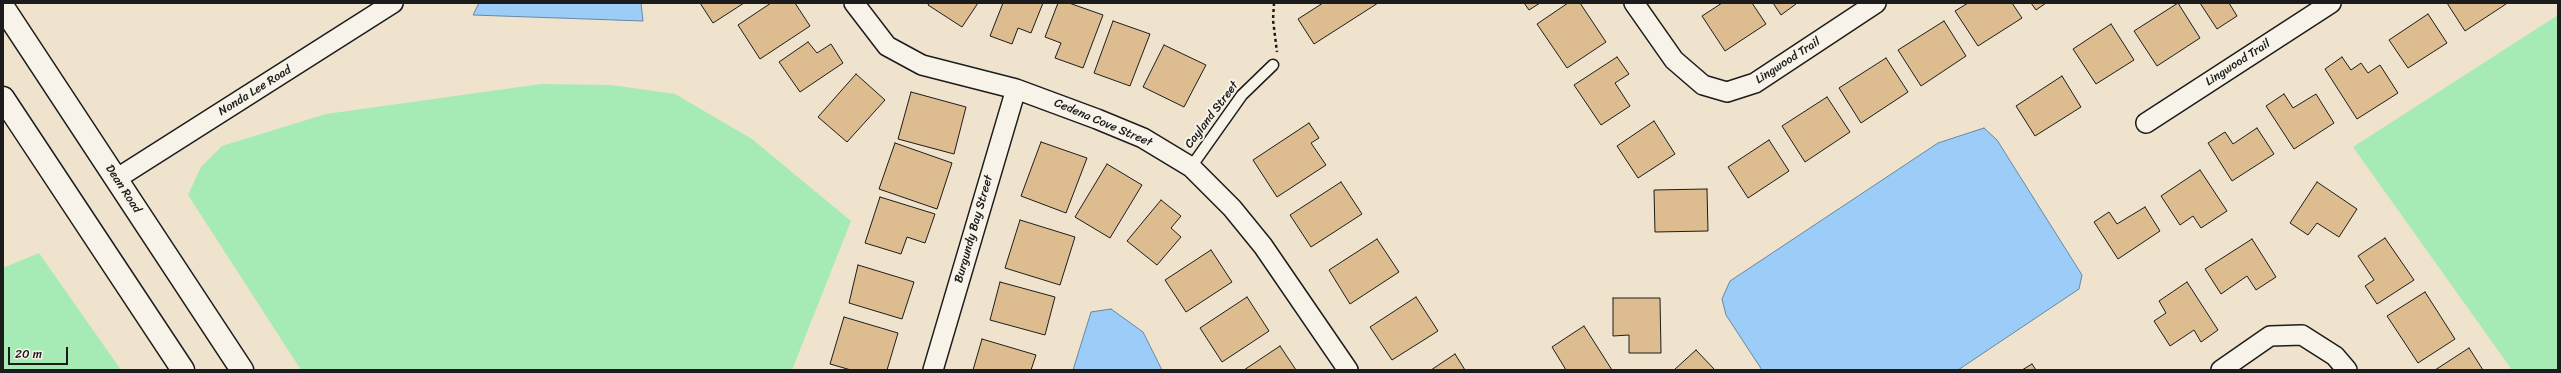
<!DOCTYPE html>
<style>
body{margin:0}
#map{position:relative;width:2561px;height:373px;overflow:hidden;background:#efe3ce;font-family:Sriracha,sans-serif}
canvas{display:block}
.frame{position:absolute;inset:0;border:4px solid #1c1c1c;pointer-events:none}
.scale{position:absolute;left:8px;top:347px;width:60px;height:18px;box-sizing:border-box;border:2px solid #1c1c1c;border-top:0;padding-left:5px;font-size:12px;line-height:14px;white-space:nowrap;color:#1c1c1c;-webkit-text-stroke:3px #f7f3e8;paint-order:stroke}
</style>
<div id="map">
<canvas width="2561" height="373"></canvas>
<div class="frame"></div>
<div class="scale">20 m</div>
</div>
<script>
const g = document.querySelector('canvas').getContext('2d');
g.lineJoin = 'round';
function fillPath(path, color) {
  g.fillStyle = color;
  g.fill(path, 'evenodd');
}
function poly(rows) {
  const path = new Path2D();
  for (const r of rows) {
    path.moveTo(r[0], r[1]);
    for (let i = 2; i < r.length; i += 2) path.lineTo(r[i], r[i + 1]);
  }
  return path;
}
function stroke(path, color, width, dash) {
  g.strokeStyle = color;
  g.lineWidth = width;
  g.lineCap = dash ? 'butt' : 'round';
  g.setLineDash(dash || []);
  g.stroke(path);
}
function drawText(font, color, halo, rows, align = 'center') {
  g.font = font + ' Sriracha,sans-serif';
  g.lineWidth = 4;
  g.setLineDash([]);
  g.textBaseline = 'middle';
  g.strokeStyle = halo;
  g.fillStyle = color;
  for (const [text, x, y, turn = 0] of rows) {
    g.save();
    g.translate(x, y);
    g.rotate((+turn || 0) * Math.PI / 180);
    g.textAlign = isNaN(turn) ? turn : align;
    if (halo) g.strokeText(text, 0, 0);
    g.fillText(text, 0, 0);
    g.restore();
  }
}
fillPath(poly([
 [2558,15,2558,370,2512,370,2353,147],
 [541,84,611,85,675,94,752,139,851,221,792,370,301,370,188,195,201,167,222,146,326,114],
 [39,253,121,370,3,370,3,268]
]), '#a6eab6');
const water = poly([
 [479,3,641,3,643,21,473,15,479,3],
 [1984,128,1997,140,2082,275,2079,289,1958,370,1762,370,1726,315,1722,299,1730,281,1938,143,1984,128],
 [1111,309,1143,332,1162,370,1073,370,1091,312,1111,309]
]);
fillPath(water, '#9ccdf8');
stroke(water, '#6986a0', 1);
const building = poly([
 [700,3,744,3,713,23,700,3],
 [771,3,795,3,810,26,760,59,738,25,771,3],
 [929,3,978,3,962,27,928,5,929,3],
 [1003,3,1043,3,1031,33,1018,28,1012,44,990,36,1003,3],
 [1058,3,1069,3,1103,15,1083,68,1055,58,1061,43,1045,37,1058,3],
 [1323,3,1378,3,1314,44,1298,19,1323,3],
 [1524,3,1540,3,1529,10,1524,3],
 [1568,3,1580,3,1606,42,1567,68,1537,24,1568,3],
 [1722,3,1752,3,1766,24,1725,51,1702,16,1722,3],
 [1773,3,1795,3,1796,4,1781,15,1773,3],
 [1968,3,2012,3,2022,18,1978,46,1955,11,1968,3],
 [2031,3,2046,3,2036,10,2031,3],
 [2178,3,2200,38,2157,66,2134,31,2178,3],
 [2200,3,2229,3,2237,16,2217,29,2200,3],
 [2447,3,2505,3,2506,4,2465,31,2447,3],
 [2428,14,2447,43,2408,68,2389,40,2428,14],
 [1113,21,1150,34,1130,86,1094,73,1113,21],
 [1944,21,1966,56,1921,86,1898,50,1944,21],
 [2111,24,2134,60,2096,84,2073,49,2111,24],
 [808,42,817,53,831,44,843,63,800,92,779,62,808,42],
 [1164,45,1206,65,1184,107,1143,87,1164,45],
 [1617,57,1629,74,1615,83,1630,106,1601,125,1574,85,1617,57],
 [2342,57,2351,70,2361,63,2368,73,2380,65,2398,93,2357,119,2325,69,2342,57],
 [1886,58,1908,92,1861,123,1839,88,1886,58],
 [856,74,885,100,847,142,818,117,856,74],
 [2062,76,2081,107,2035,136,2016,106,2062,76],
 [911,92,966,107,954,154,898,139,911,92],
 [2284,94,2293,108,2316,94,2334,123,2294,149,2266,106,2284,94],
 [1827,97,1850,132,1805,162,1782,126,1827,97],
 [1654,121,1675,154,1638,178,1617,146,1654,121],
 [1309,123,1319,138,1311,143,1326,165,1277,197,1253,160,1309,123],
 [2257,128,2274,154,2232,181,2208,143,2225,132,2233,144,2257,128],
 [1769,140,1789,171,1748,198,1728,167,1769,140],
 [1041,142,1087,158,1066,213,1021,196,1041,142],
 [895,143,952,163,937,209,879,189,895,143],
 [1107,164,1142,185,1110,238,1075,217,1107,164],
 [2200,170,2227,211,2201,228,2193,216,2180,225,2161,196,2200,170],
 [1341,182,1362,214,1311,247,1290,215,1341,182],
 [2317,182,2357,209,2339,237,2317,223,2308,235,2290,223,2317,182],
 [1707,189,1708,231,1655,232,1654,190,1707,189],
 [880,197,935,214,925,243,907,237,901,254,865,243,880,197],
 [1161,200,1181,216,1171,228,1181,237,1157,265,1127,241,1161,200],
 [2145,207,2160,231,2118,259,2094,222,2109,212,2117,224,2145,207],
 [1020,220,1075,237,1060,285,1005,268,1020,220],
 [2385,238,2414,280,2377,304,2365,286,2374,280,2358,256,2385,238],
 [1377,239,1399,272,1350,304,1329,270,1377,239],
 [2252,239,2276,277,2256,290,2247,276,2221,294,2205,269,2252,239],
 [1211,250,1232,282,1186,312,1165,280,1211,250],
 [858,265,914,282,902,319,849,303,858,265],
 [1000,282,1055,297,1045,335,990,320,1000,282],
 [2187,282,2218,330,2201,342,2194,330,2170,346,2154,321,2166,313,2159,301,2187,282],
 [2425,292,2455,339,2418,363,2387,316,2425,292],
 [1247,297,1269,331,1222,362,1200,328,1247,297],
 [1416,297,1438,331,1392,360,1370,327,1416,297],
 [1613,298,1660,298,1661,353,1629,353,1629,335,1613,336,1613,298],
 [844,317,898,333,887,370,851,370,830,364,844,317],
 [1584,326,1612,370,1566,370,1552,347,1584,326],
 [982,339,1036,355,1031,370,973,370,982,339],
 [1280,346,1296,370,1244,370,1280,346],
 [2469,348,2483,370,2435,370,2469,348],
 [1696,350,1715,370,1674,370,1696,350],
 [1455,354,1465,370,1431,370,1455,354],
 [2032,364,2036,370,2022,370,2032,364]
]);
fillPath(building, '#ddbd90');
stroke(building, '#1c1c1c', 1);
const lane = poly([
 [1191,167,1242,95,1273,65]
]);
const street = poly([
 [854,3,887,46,922,65,1016,89,1097,119,1143,138,1191,167,1232,208,1263,246,1348,370],
 [1634,3,1674,60,1703,85,1727,92,1755,83,1876,3],
 [2146,123,2331,3],
 [116,179,393,3],
 [933,370,1016,89],
 [2221,370,2270,336,2302,335,2335,356,2347,370]
]);
const secondary = poly([
 [3,7,242,370],
 [3,98,183,370]
]);
stroke(lane, '#1c1c1c', 13);
stroke(street, '#1c1c1c', 22);
stroke(secondary, '#1c1c1c', 25);
stroke(poly([
 [1274,3,1273,20,1277,52]
]), '#1c1c1c', 2.5, [3, 3]);
stroke(lane, '#f7f3e8', 10);
stroke(street, '#f7f3e8', 19);
stroke(secondary, '#f7f3e8', 22);
drawText('12px', '#1c1c1c', '#f7f3e8', [
 ["Lingwood Trail",1788,61,-33],
 ["Lingwood Trail",2238,63,-33],
 ["Nonda Lee Road",255,91,-32],
 ["Cayland Street",1212,115,-53],
 ["Cedena Cove Street",1103,123,23],
 ["Dean Road",123,189,57],
 ["Burgundy Bay Street",974,229,-74]
]);
</script>
